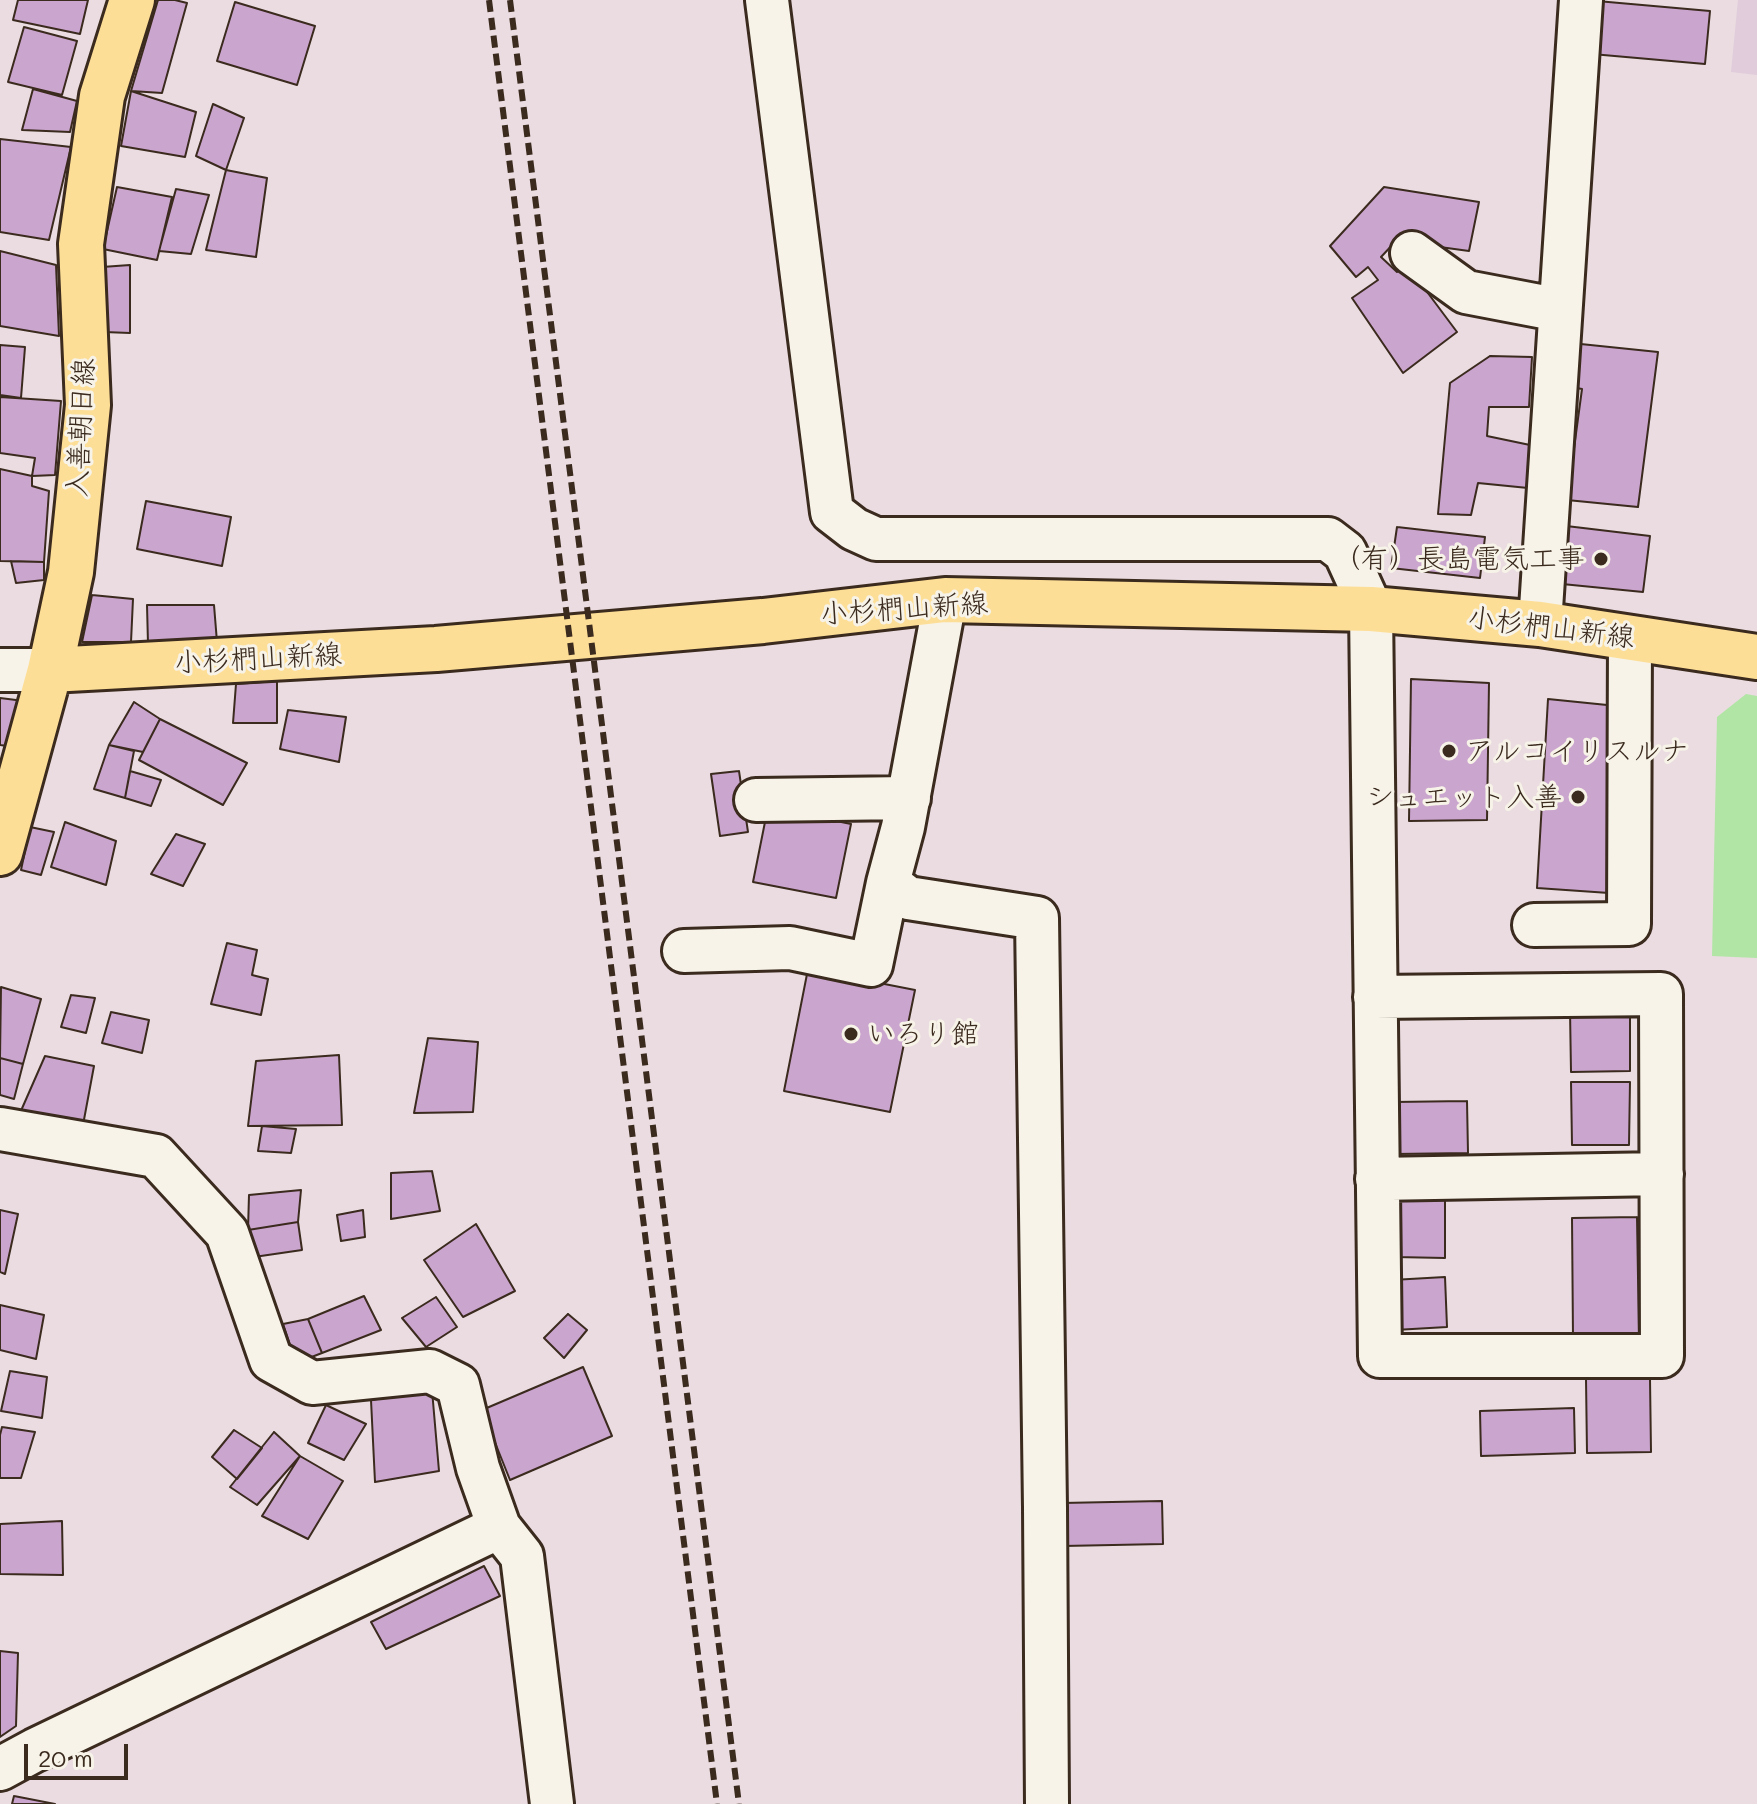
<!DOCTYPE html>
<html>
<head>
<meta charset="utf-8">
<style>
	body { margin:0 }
	#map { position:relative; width:1757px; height:1804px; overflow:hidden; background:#eadce0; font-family:Mali,sans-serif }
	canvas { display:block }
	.scale { position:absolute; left:24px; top:1744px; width:104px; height:36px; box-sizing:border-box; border:4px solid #3b2a1e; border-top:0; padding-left:10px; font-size:24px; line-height:28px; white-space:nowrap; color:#3b2a1e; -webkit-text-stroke:6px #f7f3e8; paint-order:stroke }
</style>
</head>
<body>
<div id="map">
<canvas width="1757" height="1804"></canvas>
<div class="scale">20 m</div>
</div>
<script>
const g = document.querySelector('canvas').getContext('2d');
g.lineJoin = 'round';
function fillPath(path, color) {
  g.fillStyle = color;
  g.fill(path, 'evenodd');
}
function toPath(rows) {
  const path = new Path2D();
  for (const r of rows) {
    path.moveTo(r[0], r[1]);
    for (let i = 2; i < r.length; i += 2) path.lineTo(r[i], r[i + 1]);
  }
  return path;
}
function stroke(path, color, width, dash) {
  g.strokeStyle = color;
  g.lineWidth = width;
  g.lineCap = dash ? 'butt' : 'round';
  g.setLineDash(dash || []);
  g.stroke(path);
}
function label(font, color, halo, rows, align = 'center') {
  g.font = font + ' Mali,"Klee One",sans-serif';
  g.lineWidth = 6;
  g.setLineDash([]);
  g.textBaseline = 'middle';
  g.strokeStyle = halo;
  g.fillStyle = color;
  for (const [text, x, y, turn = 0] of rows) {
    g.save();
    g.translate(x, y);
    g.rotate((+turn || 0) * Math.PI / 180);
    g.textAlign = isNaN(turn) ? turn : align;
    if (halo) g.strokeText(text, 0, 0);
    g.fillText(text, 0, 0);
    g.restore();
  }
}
const built = toPath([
	[1738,0,1757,0,1757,75,1731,72]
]);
const green = toPath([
	[1746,694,1757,696,1757,958,1712,956,1717,717]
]);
const building = toPath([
	[18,0,88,0,80,34,13,20,18,0],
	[158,0,175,0,187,3,162,93,131,91,158,0],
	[1597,1,1710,11,1705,64,1592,54,1597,1],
	[235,2,315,26,297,85,217,61,235,2],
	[24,27,77,41,62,95,8,82,24,27],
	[33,89,77,101,70,132,22,130,33,89],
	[131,91,196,112,185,157,121,146,131,91],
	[213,104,244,118,226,170,196,156,213,104],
	[0,139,71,147,49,240,0,232,0,139],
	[226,170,267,178,256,257,206,250,226,170],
	[117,187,172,197,157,260,103,249,117,187],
	[1384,187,1479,202,1469,251,1396,241,1381,257,1397,272,1407,265,1457,332,1403,373,1352,298,1378,280,1368,267,1356,277,1330,246,1384,187],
	[176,189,209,195,191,254,159,251,176,189],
	[0,251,56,265,59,336,0,326,0,251],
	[130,265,130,333,104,332,102,267,130,265],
	[1571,343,1658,352,1638,507,1567,500,1582,389,1566,386,1571,343],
	[0,345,25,347,21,398,0,395,0,345],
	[1490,356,1532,357,1529,407,1489,407,1487,436,1530,445,1528,488,1478,483,1471,515,1438,514,1450,383,1490,356],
	[0,397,61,401,55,475,32,476,35,458,0,453,0,397],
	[0,469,32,476,32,486,49,491,44,562,0,561,0,469],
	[146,501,231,517,222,566,137,549,146,501],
	[1558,525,1650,536,1643,592,1552,583,1558,525],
	[1397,527,1485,537,1480,578,1391,568,1397,527],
	[11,561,44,562,44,580,16,583,11,561],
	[92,595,133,599,131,642,82,642,92,595],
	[147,605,214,605,217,642,148,644,147,605],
	[1411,679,1489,683,1487,820,1409,821,1411,679],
	[277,681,277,723,233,723,236,684,277,681],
	[0,698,24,701,14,747,0,745,0,698],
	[1548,699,1617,706,1609,893,1537,888,1548,699],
	[134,702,160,719,143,752,109,745,134,702],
	[288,710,346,717,339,762,280,749,288,710],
	[160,719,247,763,223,805,139,760,160,719],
	[109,745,134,751,125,798,94,789,109,745],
	[130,771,161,780,151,806,125,798,130,771],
	[739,771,748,832,720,836,711,774,739,771],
	[768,807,851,824,836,898,753,882,768,807],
	[65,822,116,841,106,885,51,867,65,822],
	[30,827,54,832,41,875,21,870,30,827],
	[176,834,205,844,183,886,151,874,176,834],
	[227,943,257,950,252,975,268,979,261,1015,211,1004,227,943],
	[808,969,915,990,890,1112,784,1091,808,969],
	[1,987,41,999,23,1064,0,1058,1,987],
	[71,995,95,998,86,1033,61,1027,71,995],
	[1630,1009,1630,1071,1571,1072,1570,1010,1630,1009],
	[111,1012,149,1020,142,1053,102,1043,111,1012],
	[428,1038,478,1042,473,1112,414,1113,428,1038],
	[339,1055,342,1125,248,1126,256,1061,339,1055],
	[45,1056,94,1066,83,1125,20,1113,45,1056],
	[0,1058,23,1064,14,1099,0,1095,0,1058],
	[1571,1082,1630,1082,1629,1145,1572,1145,1571,1082],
	[1467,1101,1468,1153,1395,1154,1394,1102,1467,1101],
	[262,1126,296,1129,291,1153,258,1151,262,1126],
	[432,1171,440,1211,391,1219,391,1173,432,1171],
	[301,1190,298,1222,248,1230,249,1195,301,1190],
	[1396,1194,1445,1194,1445,1258,1395,1257,1396,1194],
	[0,1210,18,1214,5,1274,0,1272,0,1210],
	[363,1210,365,1237,341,1241,337,1215,363,1210],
	[1637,1217,1639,1337,1573,1338,1572,1218,1637,1217],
	[298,1222,302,1250,254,1257,248,1230,298,1222],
	[476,1224,515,1291,463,1317,424,1260,476,1224],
	[1445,1277,1447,1327,1395,1330,1392,1280,1445,1277],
	[364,1296,381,1330,322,1353,308,1319,364,1296],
	[436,1297,457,1327,426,1347,402,1318,436,1297],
	[0,1305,44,1315,36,1359,0,1350,0,1305],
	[568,1314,587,1330,564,1358,544,1338,568,1314],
	[308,1319,322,1353,296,1363,283,1324,308,1319],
	[583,1367,612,1436,510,1480,482,1410,583,1367],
	[10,1371,47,1377,42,1418,1,1411,10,1371],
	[1586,1379,1650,1379,1651,1452,1587,1453,1586,1379],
	[432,1390,439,1471,375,1482,371,1400,432,1390],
	[326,1405,366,1424,344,1460,308,1443,326,1405],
	[1574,1408,1575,1453,1481,1456,1480,1411,1574,1408],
	[2,1427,35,1432,21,1478,0,1478,0,1435,2,1427],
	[234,1430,262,1448,237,1479,212,1457,234,1430],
	[274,1432,300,1456,257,1505,230,1487,274,1432],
	[300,1456,343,1481,308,1539,262,1516,300,1456],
	[1162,1501,1163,1544,1063,1546,1062,1503,1162,1501],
	[62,1521,63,1575,0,1574,0,1524,62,1521],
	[484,1566,500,1596,386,1649,371,1622,484,1566],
	[0,1651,18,1653,16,1726,0,1737,0,1651],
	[14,1796,55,1804,12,1804,14,1796]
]);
const minor = toPath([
	[767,0,832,512,854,529,876,539,1328,539,1345,552,1371,609,1380,1356,1662,1356,1661,994,1375,997],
	[1412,253,1466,292,1560,310],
	[945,600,903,827,888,883,908,898,1037,918,1045,1508,1047,1804],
	[1540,624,1581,0],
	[0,670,50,670],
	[756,800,909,798],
	[1534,925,1629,924,1630,638],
	[684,951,790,948,871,965,888,883],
	[0,1129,156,1156,227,1233,271,1360,312,1383,430,1371,458,1385,478,1468,499,1527,522,1556,552,1804],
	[1377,1179,1662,1174],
	[0,1769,35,1750,499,1527]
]);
const major = toPath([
	[50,670,436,649,763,621,945,600,1371,609,1540,624,1757,657],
	[0,853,50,670,71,572,88,405,81,244,102,96,132,0]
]);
const rail = toPath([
	[489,0,717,1804],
	[510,0,739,1804]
]);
const markers = [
	[1601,559,8,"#3b2a1e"],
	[1449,751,8,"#3b2a1e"],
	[1578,797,8,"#3b2a1e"],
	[851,1034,8,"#3b2a1e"]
];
const streetNames = [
	["入善朝日線",81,428,-87],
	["小杉椚山新線",904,609,-4],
	["小杉椚山新線",1551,628,7],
	["小杉椚山新線",258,659,-3]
];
const poiNames = [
	["（有）長島電気工事",1585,559],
	["アルコイリスルナ",1465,751,"left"],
	["シュエット入善",1562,797],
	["いろり館",867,1034,"left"]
];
fillPath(built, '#e0ccdb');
fillPath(green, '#b1e5a6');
fillPath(building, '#caa5ce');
stroke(building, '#3b2a1e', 2);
stroke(minor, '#3b2a1e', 48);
stroke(major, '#3b2a1e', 50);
stroke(minor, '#f7f3e8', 42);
stroke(major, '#fdde96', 44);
stroke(rail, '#3b2a1e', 6, [12, 6]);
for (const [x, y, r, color] of markers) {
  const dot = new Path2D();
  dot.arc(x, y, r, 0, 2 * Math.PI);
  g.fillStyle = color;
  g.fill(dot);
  stroke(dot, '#f7f3e8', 3);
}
label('28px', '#3b2a1e', '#f7f3e8', streetNames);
label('28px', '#3b2a1e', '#f7f3e8', poiNames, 'right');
</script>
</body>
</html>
